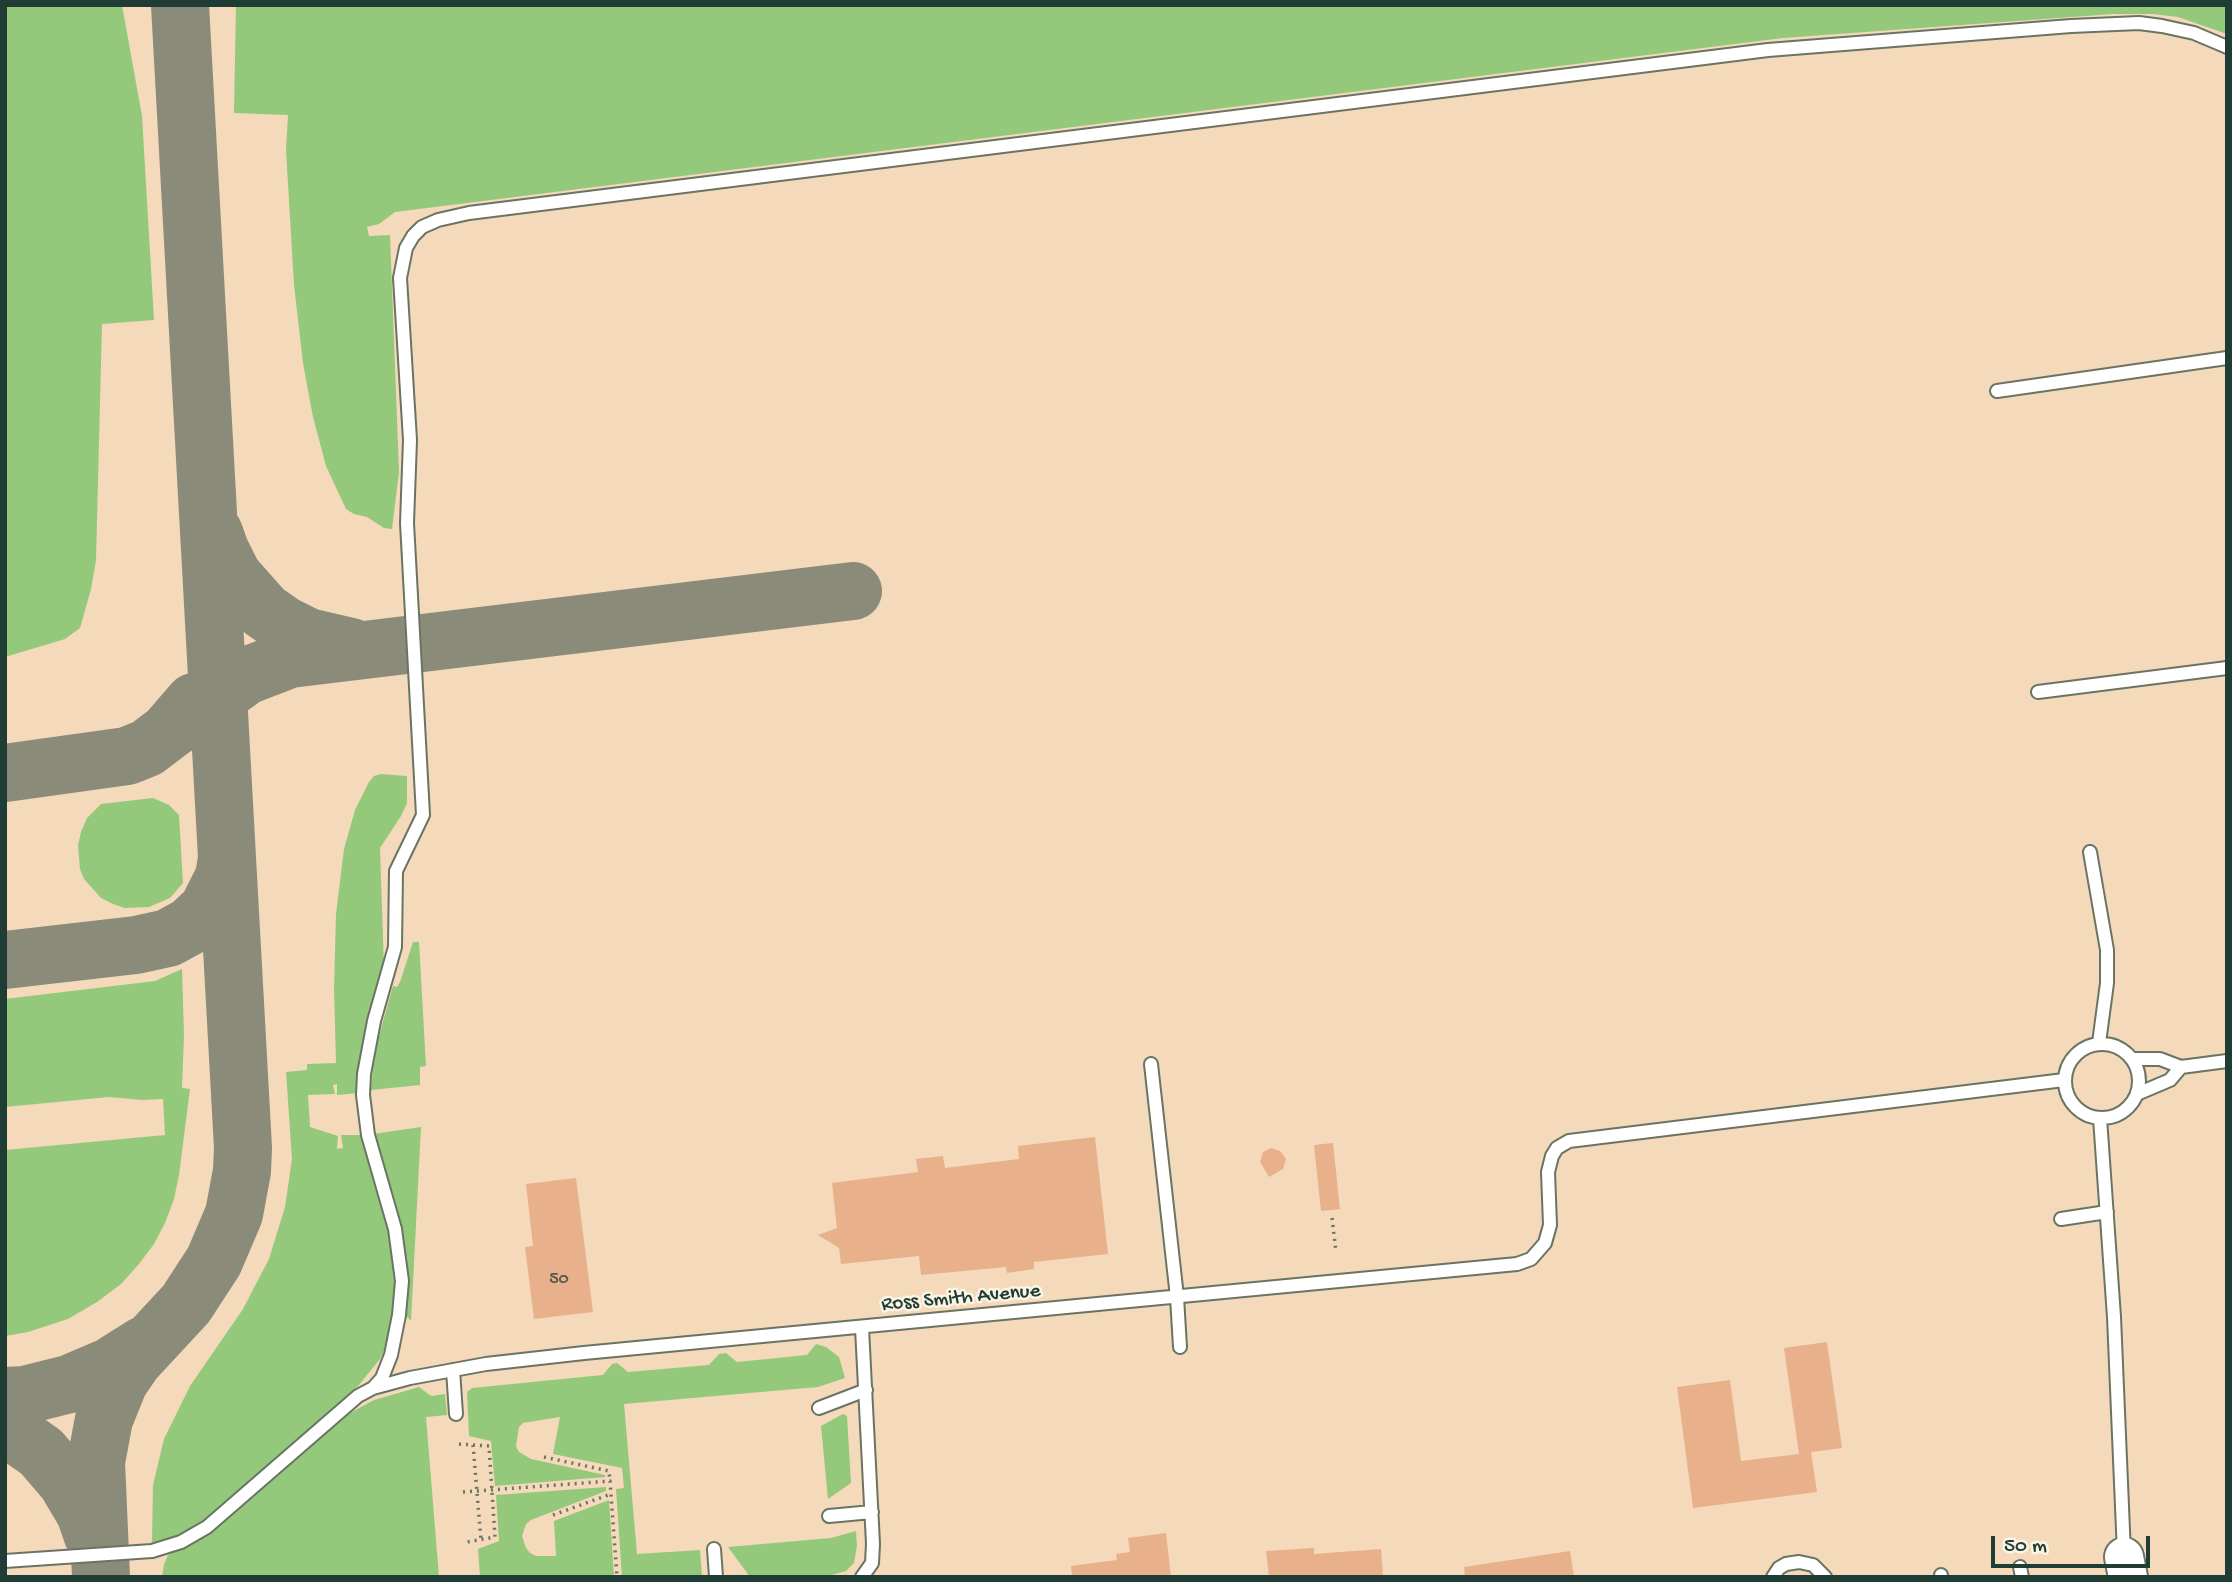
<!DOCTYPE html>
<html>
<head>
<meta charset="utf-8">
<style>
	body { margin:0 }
	#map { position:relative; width:2232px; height:1582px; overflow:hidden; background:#f4d9bb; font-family:"Gochi Hand",sans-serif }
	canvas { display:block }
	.frame { position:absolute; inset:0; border:7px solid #1f3d34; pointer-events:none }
	.scale { position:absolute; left:1991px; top:1536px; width:159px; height:32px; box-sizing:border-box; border:4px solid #1f3d34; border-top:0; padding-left:9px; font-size:21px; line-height:24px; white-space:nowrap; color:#1f3d34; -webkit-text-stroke:5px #fcf5e5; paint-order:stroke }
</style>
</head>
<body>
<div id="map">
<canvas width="2232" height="1582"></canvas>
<div class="frame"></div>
<div class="scale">50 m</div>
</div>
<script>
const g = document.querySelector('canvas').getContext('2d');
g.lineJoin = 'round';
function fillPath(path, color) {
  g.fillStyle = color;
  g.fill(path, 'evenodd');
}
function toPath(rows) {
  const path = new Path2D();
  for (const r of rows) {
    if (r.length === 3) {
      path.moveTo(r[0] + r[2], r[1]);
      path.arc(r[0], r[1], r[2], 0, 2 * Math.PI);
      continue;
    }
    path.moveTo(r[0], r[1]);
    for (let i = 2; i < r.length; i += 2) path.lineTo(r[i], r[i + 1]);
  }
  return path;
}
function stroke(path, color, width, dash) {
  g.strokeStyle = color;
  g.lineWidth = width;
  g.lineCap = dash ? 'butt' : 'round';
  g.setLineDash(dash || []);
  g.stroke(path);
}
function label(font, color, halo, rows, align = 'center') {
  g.font = font + ' "Gochi Hand",sans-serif';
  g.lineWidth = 5;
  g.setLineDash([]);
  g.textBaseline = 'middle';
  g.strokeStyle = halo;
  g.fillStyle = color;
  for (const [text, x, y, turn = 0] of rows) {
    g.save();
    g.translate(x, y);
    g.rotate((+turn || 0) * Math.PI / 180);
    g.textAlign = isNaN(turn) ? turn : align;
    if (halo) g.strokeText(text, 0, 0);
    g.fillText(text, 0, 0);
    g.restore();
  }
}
const green = toPath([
	[5,5,122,5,142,116,154,320,102,324,96,560,91,589,80,628,65,639,5,657],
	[236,5,2227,5,2227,34,2178,17,2153,14,2113,14,1783,38,395,212,379,224,367,227,369,236,390,235,399,472,392,529,384,528,367,517,354,514,346,509,326,466,313,417,303,363,294,285,286,150,288,115,234,113],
	[381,774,407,776,407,803,401,816,380,848,384,968,359,1093,337,1095,337,1084,333,1085,335,1094,308,1095,310,1127,338,1136,337,1149,343,1148,341,1135,363,1135,395,1246,397,1305,388,1342,380,1359,358,1386,213,1514,180,1535,152,1544,153,1485,164,1439,190,1386,243,1309,257,1282,269,1259,285,1207,292,1159,286,1072,307,1070,307,1064,336,1063,334,989,336,914,344,849,355,810,369,782,374,776],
	[153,798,169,805,179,815,183,883,170,898,149,907,125,908,113,904,101,898,84,879,80,869,78,845,81,832,87,818,101,804],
	[413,942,419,942,426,1066,420,1067,420,1085,371,1090,374,1054,384,1018,393,986,397,987,400,982],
	[182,969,184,1035,182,1088,190,1089,179,1175,174,1199,165,1223,154,1244,139,1264,121,1284,97,1302,68,1319,28,1332,5,1336,5,1150,165,1135,163,1099,142,1100,109,1097,5,1107,5,999,155,981],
	[421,1127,411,1321,404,1313,373,1134],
	[816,1344,826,1347,839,1357,845,1378,818,1387,624,1404,637,1554,700,1550,702,1577,622,1577,616,1489,624,1488,622,1468,553,1454,560,1417,523,1423,519,1427,516,1446,519,1452,531,1459,605,1475,605,1477,495,1486,491,1441,469,1436,467,1392,472,1388,603,1375,612,1364,617,1363,628,1372,709,1365,719,1354,726,1353,737,1362,807,1355],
	[419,1387,431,1396,445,1394,447,1415,426,1417,439,1577,162,1577,164,1564,168,1555,199,1539,348,1414,374,1400],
	[843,1414,847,1416,851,1483,828,1499,821,1426],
	[606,1487,606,1491,531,1520,526,1524,522,1536,526,1548,530,1553,536,1556,556,1556,554,1521,609,1500,614,1577,480,1577,478,1549,499,1541,496,1495],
	[856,1531,857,1546,854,1563,846,1571,828,1576,750,1577,728,1547,831,1538]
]);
const taxiway = toPath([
	[214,533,220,550,233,576,264,611,284,625,308,637,351,647],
	[168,732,246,676,290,659,853,591],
	[5,773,127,756,147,748,168,732,194,702],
	[5,960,136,945,168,938,190,926,208,909,224,877,227,858],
	[5,1396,25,1395,69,1384,109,1367,144,1345],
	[5,1427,41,1452,66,1481,85,1513,93,1536],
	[101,1577,96,1462,104,1419,119,1382,134,1360,186,1304,214,1261,234,1214,242,1171,243,1148,180,5]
]);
const building = toPath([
	[1095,1137,1108,1254,1034,1262,1034,1269,1007,1273,1006,1267,921,1275,919,1256,841,1264,839,1248,818,1235,837,1228,832,1183,918,1172,916,1159,943,1156,945,1168,1019,1159,1018,1146],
	[1333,1143,1340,1209,1321,1211,1314,1145],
	[1271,1148,1280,1151,1286,1159,1283,1169,1269,1177,1260,1162,1263,1152],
	[576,1178,593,1312,534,1319,525,1247,533,1246,526,1184],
	[1827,1342,1842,1448,1811,1452,1817,1492,1693,1508,1677,1387,1730,1380,1741,1461,1799,1454,1784,1348],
	[1166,1533,1171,1577,1072,1577,1071,1566,1117,1560,1116,1554,1130,1552,1128,1538],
	[1314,1548,1314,1554,1381,1549,1383,1577,1269,1577,1266,1551],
	[1570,1551,1574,1577,1465,1577,1464,1567]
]);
const path = toPath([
	[1332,1218,1336,1252],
	[459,1444,489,1446,495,1537,467,1542],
	[473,1445,481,1540],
	[544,1457,609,1471,610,1481],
	[463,1492,610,1481,617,1577],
	[553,1515,611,1494]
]);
const lane = toPath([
	[1997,391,2227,358],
	[2038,692,2227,668],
	[2090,852,2107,950,2107,983,2099,1043],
	[2102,1081,37],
	[2133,1059,2160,1059,2181,1067,2227,1061],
	[1151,1064,1177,1297,1180,1347],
	[2137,1094,2170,1080,2181,1067],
	[2100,1118,2114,1317,2124,1554],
	[2061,1219,2107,1212],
	[453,1370,456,1414],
	[373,1388,382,1378,391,1355,399,1315,402,1281,395,1229,368,1135,363,1095,364,1074,374,1021,395,947,396,871,423,815,407,523,410,440,400,278,406,248,413,236,422,227,438,220,469,213,1768,50,2071,26,2139,23,2162,26,2194,33,2227,47],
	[819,1408,866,1390],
	[829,1516,872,1512],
	[714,1549,716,1577],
	[5,1561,152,1551,181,1542,207,1527,358,1396,373,1388,410,1378,486,1364,584,1353,1517,1264,1531,1259,1545,1243,1550,1225,1548,1172,1552,1156,1557,1148,1569,1141,2064,1080],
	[2020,1567,2022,1577],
	[1941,1575,1941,1577],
	[862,1577,872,1563,873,1544,862,1328],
	[1773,1577,1779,1568,1786,1564,1799,1562,1813,1565,1825,1577]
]);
const highway = toPath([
	[2124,1557,2128,1577]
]);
const numberNames = [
	["50",559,1280]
];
const streetNames = [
	["Ross Smith Avenue",961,1299,-5]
];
fillPath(green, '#94c97b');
stroke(taxiway, '#8a8b78', 58);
fillPath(building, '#e9b08c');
stroke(lane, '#6a7463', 16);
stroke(highway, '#6a7463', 42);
stroke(path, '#6a7463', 3.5, [2, 5]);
stroke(lane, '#fff', 12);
stroke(highway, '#fff', 38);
label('18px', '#525a4a', null, numberNames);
label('21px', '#1f3d34', '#fcf5e5', streetNames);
</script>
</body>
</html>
